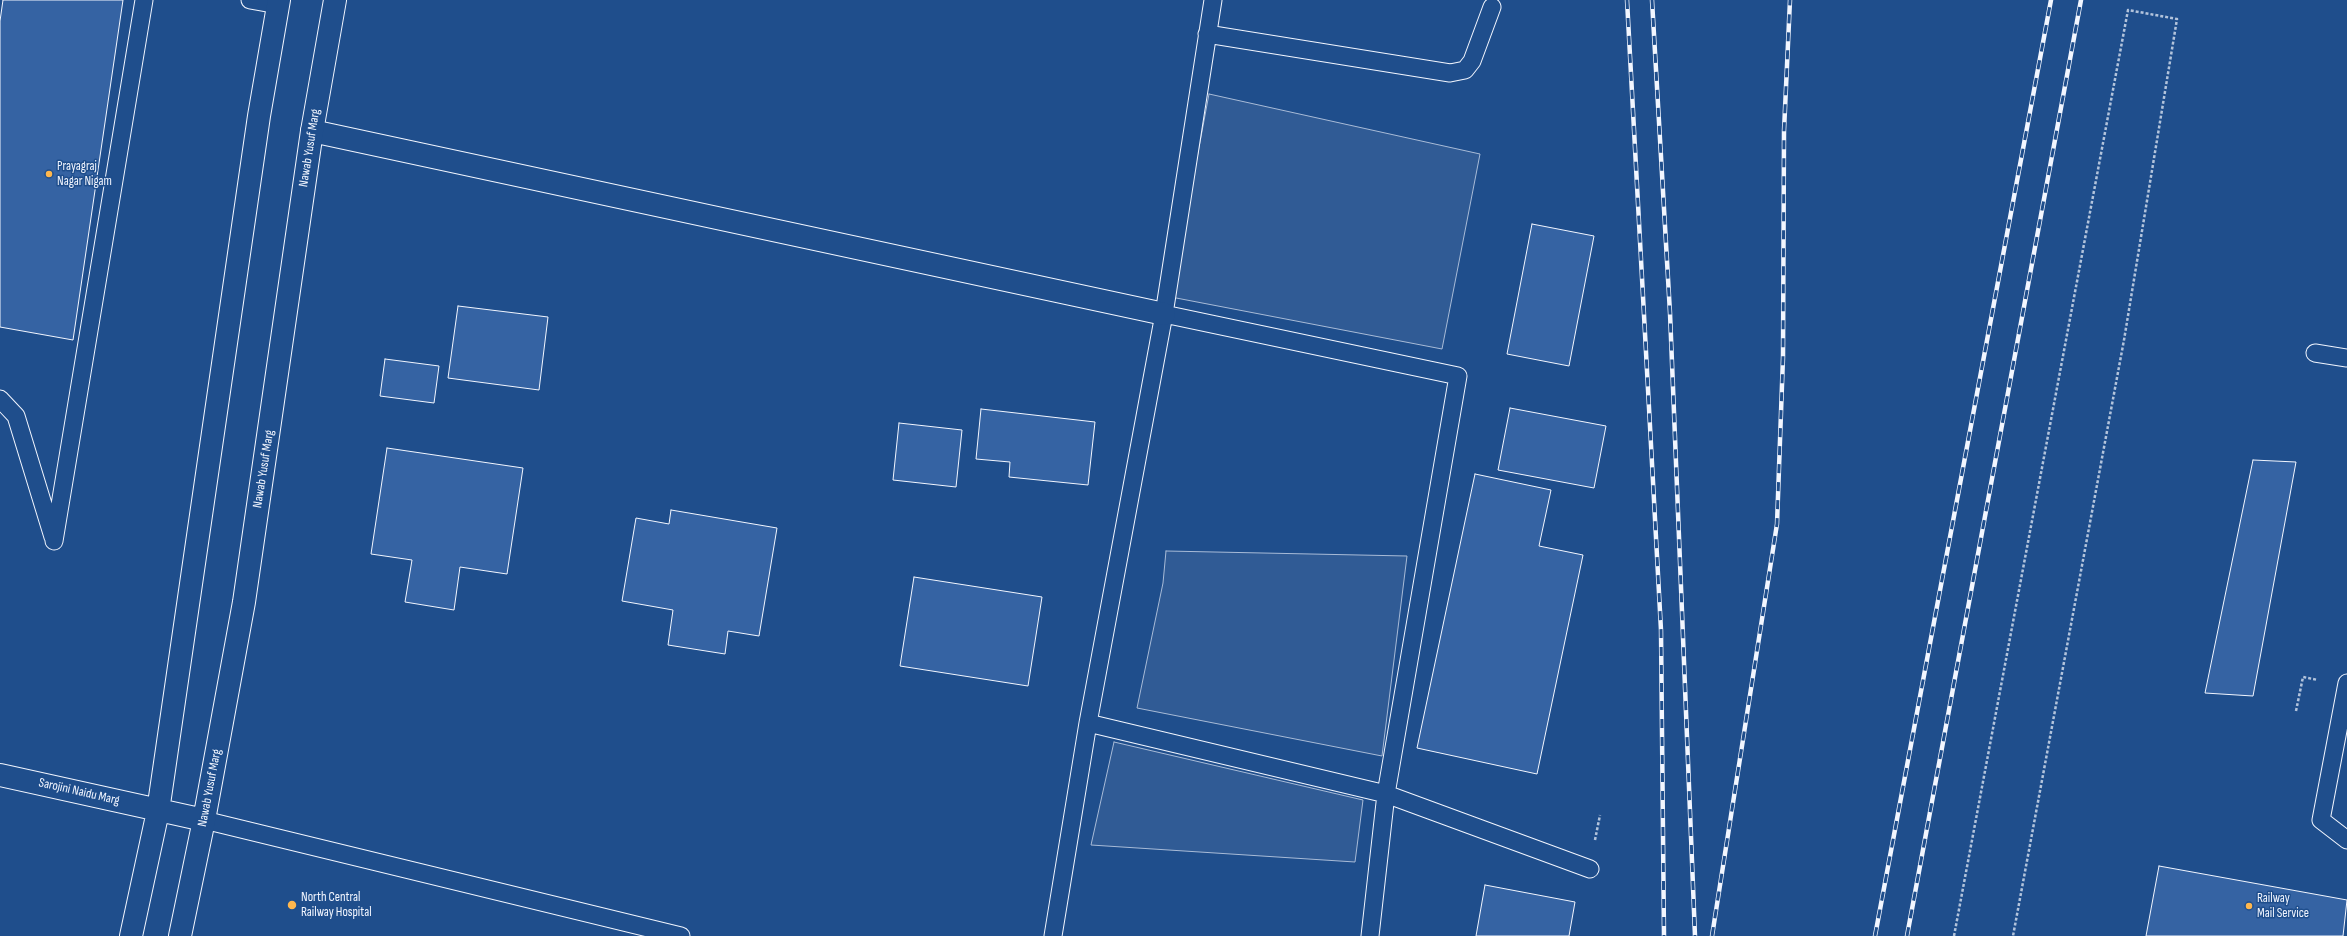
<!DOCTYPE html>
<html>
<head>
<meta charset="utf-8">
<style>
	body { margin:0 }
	canvas { display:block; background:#1f4e8c }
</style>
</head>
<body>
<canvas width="2347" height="936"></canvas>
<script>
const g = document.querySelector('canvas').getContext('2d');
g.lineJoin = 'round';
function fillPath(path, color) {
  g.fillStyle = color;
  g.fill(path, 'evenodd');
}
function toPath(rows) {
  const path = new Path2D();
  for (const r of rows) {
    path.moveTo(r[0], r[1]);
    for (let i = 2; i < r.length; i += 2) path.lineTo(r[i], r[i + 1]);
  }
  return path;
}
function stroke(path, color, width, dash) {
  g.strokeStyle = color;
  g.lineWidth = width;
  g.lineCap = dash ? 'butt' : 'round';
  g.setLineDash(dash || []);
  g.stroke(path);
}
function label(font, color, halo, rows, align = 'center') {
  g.font = font + ' "Sofia Sans Condensed",sans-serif';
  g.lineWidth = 3;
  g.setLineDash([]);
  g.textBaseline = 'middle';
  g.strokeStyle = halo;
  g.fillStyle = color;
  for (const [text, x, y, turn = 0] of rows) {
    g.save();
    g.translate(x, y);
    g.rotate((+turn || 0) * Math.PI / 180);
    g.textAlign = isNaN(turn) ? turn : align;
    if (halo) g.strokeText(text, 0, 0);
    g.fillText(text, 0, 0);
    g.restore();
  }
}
const parking = toPath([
	[1209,94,1480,154,1442,349,1171,297,1209,94],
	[1166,551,1407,556,1382,756,1137,708,1163,583,1166,551],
	[1114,742,1363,800,1355,862,1091,845,1114,742]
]);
const building = toPath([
	[3,0,123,0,73,340,0,327,0,21,3,0],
	[1532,224,1594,236,1569,366,1507,354,1532,224],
	[458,306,548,317,539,390,448,378,458,306],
	[385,359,439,366,434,403,380,396,385,359],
	[1510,408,1606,426,1594,488,1498,470,1510,408],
	[981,409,1095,422,1088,485,1009,477,1010,462,976,459,981,409],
	[899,423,962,430,956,487,893,480,899,423],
	[387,448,523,468,507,574,460,567,454,610,405,602,412,560,371,554,387,448],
	[2253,460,2296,462,2253,696,2205,693,2253,460],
	[1475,474,1551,490,1539,546,1583,555,1537,774,1417,748,1475,474],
	[671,510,777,528,759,636,728,631,725,654,668,645,673,610,622,601,636,518,669,524,671,510],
	[914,577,1042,597,1028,686,900,666,914,577],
	[2159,866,2347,900,2343,936,2146,936,2159,866],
	[1485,885,1575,902,1569,936,1476,936,1485,885]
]);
const path = toPath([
	[2296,711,2303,677,2318,680],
	[1595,840,1600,815],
	[1954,936,2128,10,2177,19,2124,340,2013,936]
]);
const service = toPath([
	[250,0,278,5],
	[1207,34,1450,73,1465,70,1472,61,1492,7],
	[1164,314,1458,376,1386,794,1370,936],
	[2315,353,2347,358],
	[0,399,16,416,53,537],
	[54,541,144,0],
	[2347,683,2321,820,2347,840],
	[1088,723,1386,794,1590,869],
	[204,820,681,936],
	[1053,936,1088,723,1164,314,1213,0]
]);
const minor = toPath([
	[312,131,1164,314]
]);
const secondary = toPath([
	[0,775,204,820],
	[131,936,158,811,259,116,279,0],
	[180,936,204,820,244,602,312,131,335,0]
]);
const rail = toPath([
	[1627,0,1661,630,1664,936],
	[1652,0,1670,313,1695,936],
	[1712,936,1777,524,1783,357,1784,131,1790,0],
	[1875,936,2051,0],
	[1907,936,2081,0]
]);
const markers = [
	[49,174,4,"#ffb74d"],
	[292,905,5,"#ffb74d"],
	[2249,906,4,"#ffb74d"]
];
const streetNames = [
	["Nawab Yusuf Marg",310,148,-81],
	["Nawab Yusuf Marg",264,469,-81],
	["Nawab Yusuf Marg",210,788,-79],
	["Sarojini Naidu Marg",79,792,13]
];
const poiNames = [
	["Prayagraj",57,167],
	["Nagar Nigam",57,182],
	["North Central",301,898],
	["Railway Hospital",301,913],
	["Railway",2257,899],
	["Mail Service",2257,914]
];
fillPath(parking, '#305b95');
stroke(parking, '#a8bbd7', 1);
fillPath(building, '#3563a3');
stroke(building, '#f2f6ff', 1);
stroke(service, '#f2f6ff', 19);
stroke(minor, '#f2f6ff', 24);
stroke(secondary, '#f2f6ff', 24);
stroke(path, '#b3c4dc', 2.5, [3, 2]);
stroke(service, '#1f4e8c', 17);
stroke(minor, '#1f4e8c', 22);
stroke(secondary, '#1f4e8c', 22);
stroke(rail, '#f2f6ff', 4.5);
stroke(rail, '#1f4e8c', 3, [9]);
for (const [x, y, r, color] of markers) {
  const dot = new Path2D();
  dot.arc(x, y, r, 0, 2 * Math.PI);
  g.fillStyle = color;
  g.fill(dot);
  stroke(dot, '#1f4e8c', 1.5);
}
label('13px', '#f2f6ff', '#1f4e8c', streetNames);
label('13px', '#f2f6ff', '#1f4e8c', poiNames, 'left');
</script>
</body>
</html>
